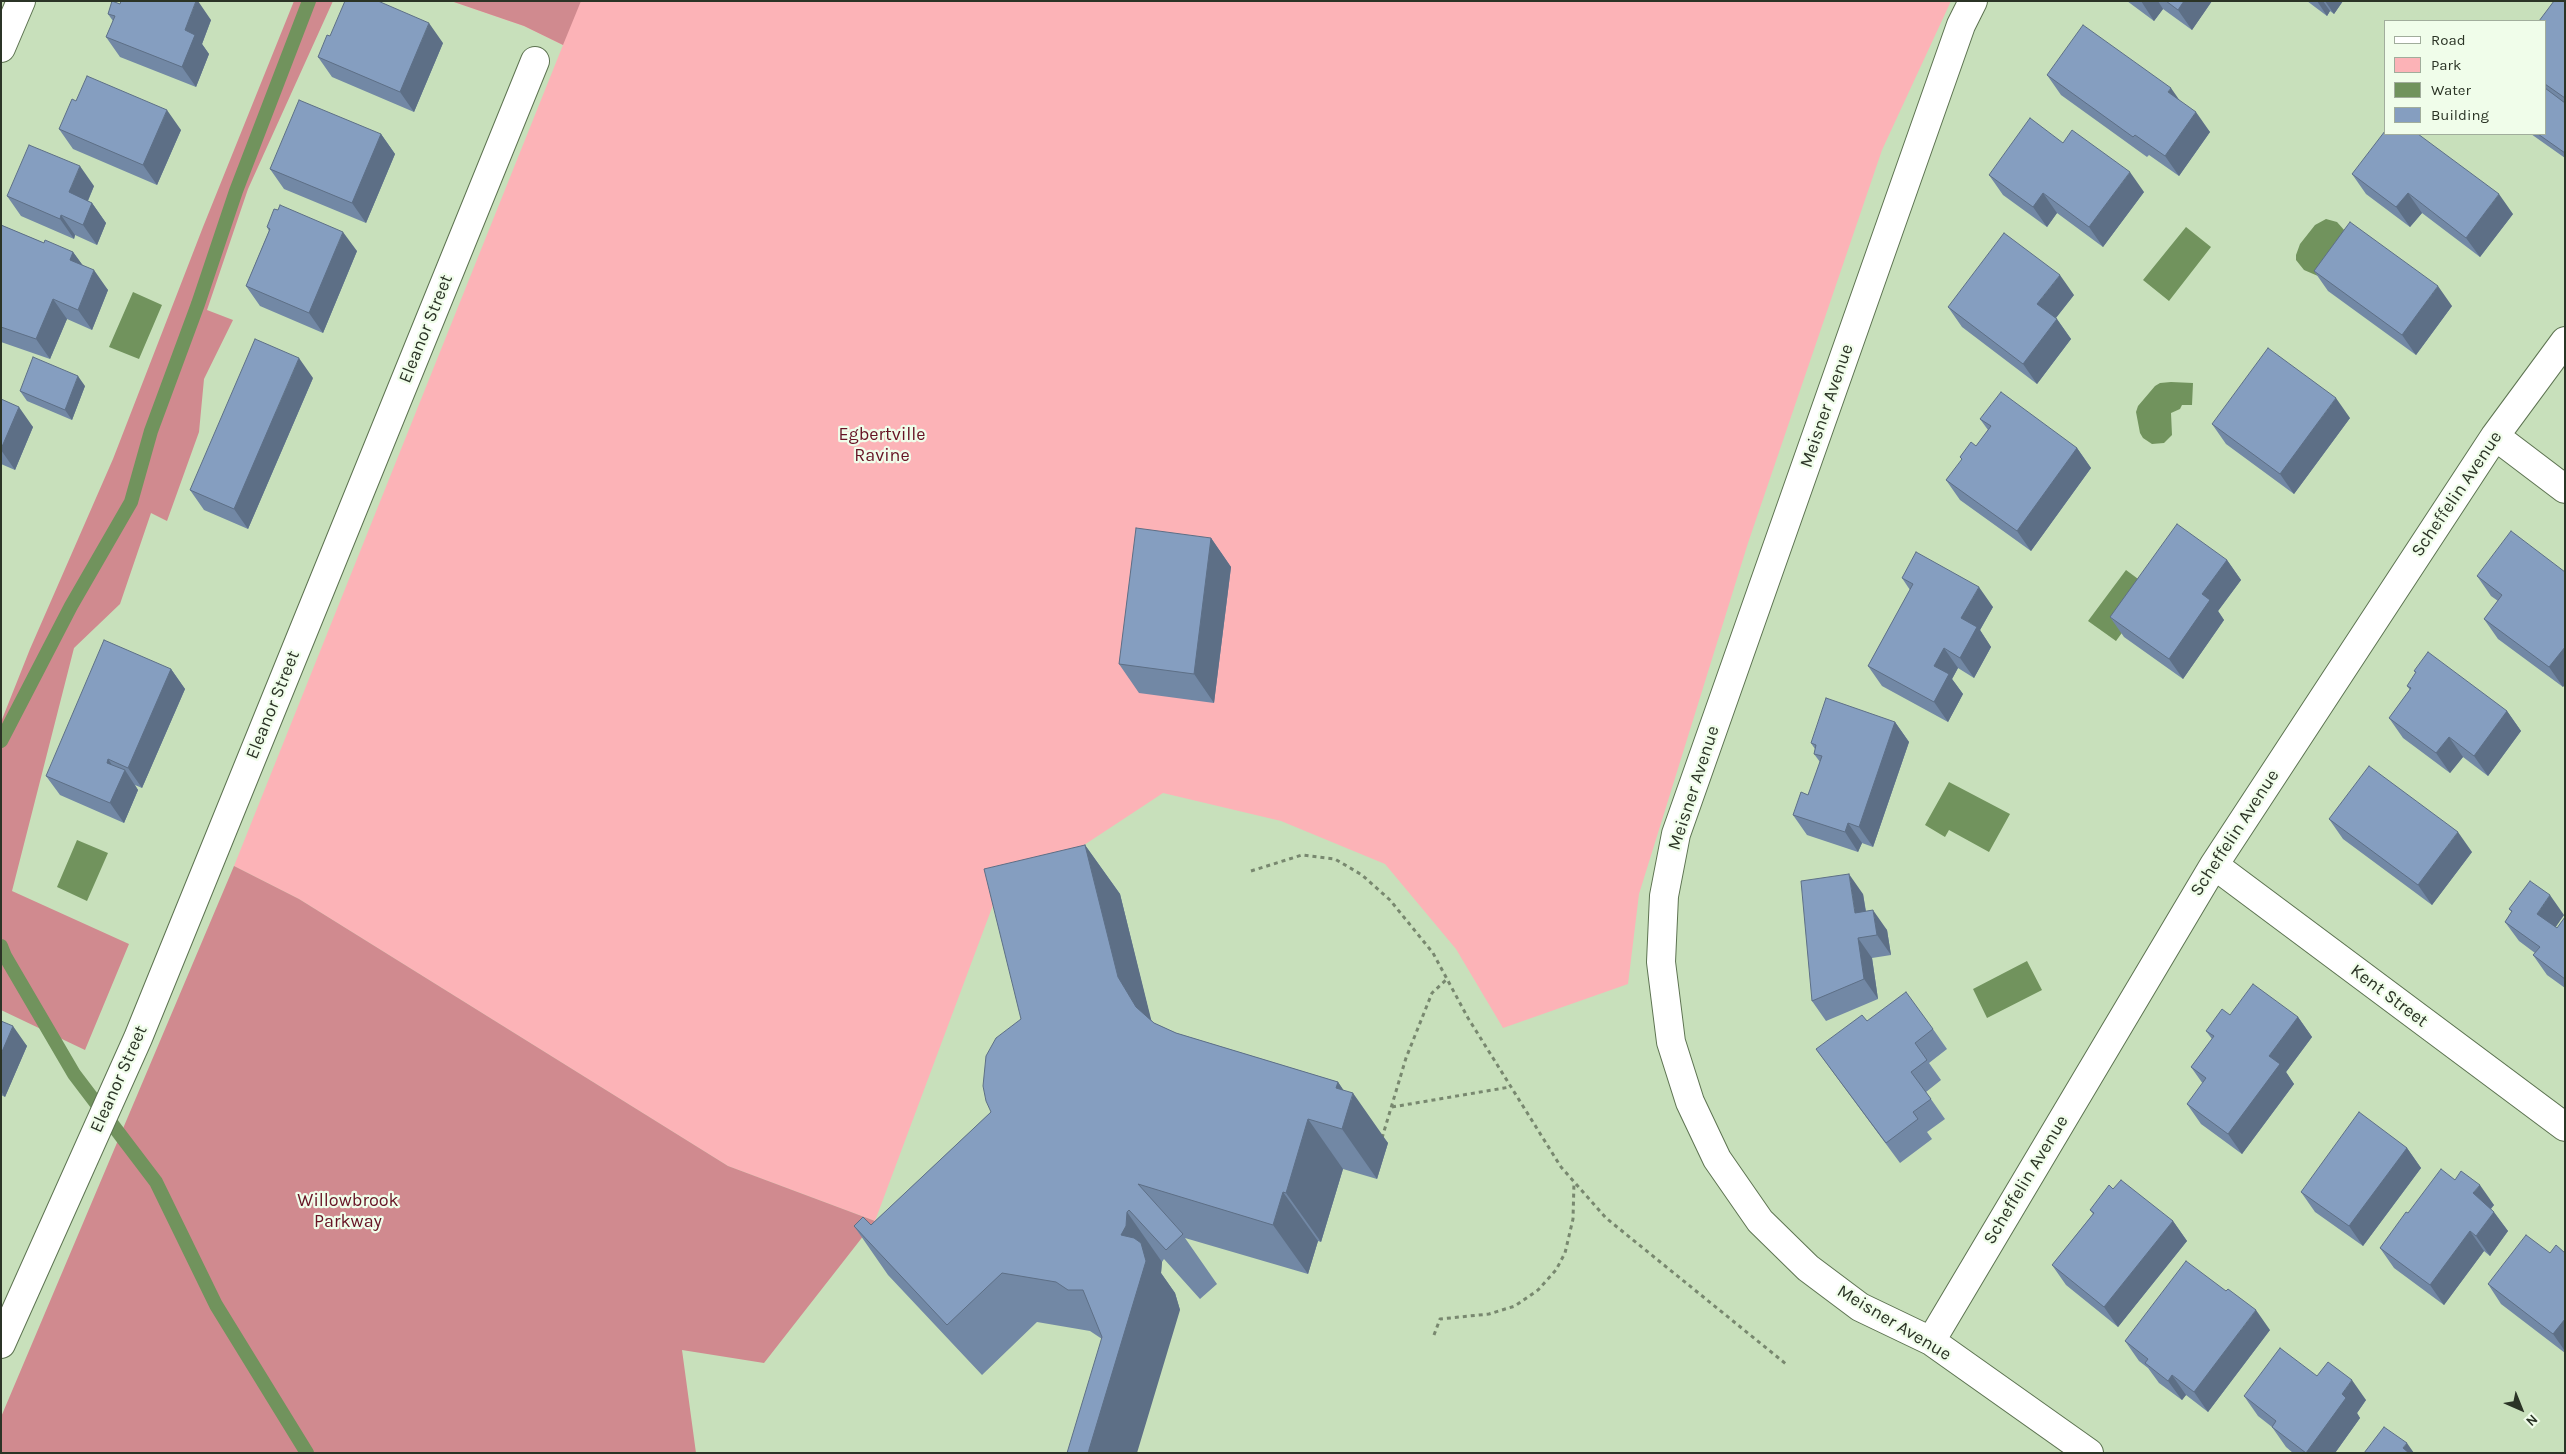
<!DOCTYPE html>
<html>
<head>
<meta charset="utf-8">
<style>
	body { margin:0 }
	#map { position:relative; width:2566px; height:1454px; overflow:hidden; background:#c8e0bb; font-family:Karla,sans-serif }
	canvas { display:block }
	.frame { position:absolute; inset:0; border:2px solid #2b3426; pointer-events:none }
	.legend { position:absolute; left:2384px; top:20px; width:162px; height:115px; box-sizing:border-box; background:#f0fdea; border:1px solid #a1ad9c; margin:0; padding:6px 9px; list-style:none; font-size:15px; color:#2b3426 }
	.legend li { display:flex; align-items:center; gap:10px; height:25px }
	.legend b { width:25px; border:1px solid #a1ad9c }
	.north { position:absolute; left:2496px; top:1384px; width:50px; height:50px; -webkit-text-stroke:4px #f0fdea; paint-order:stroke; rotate:136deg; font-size:14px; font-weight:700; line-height:20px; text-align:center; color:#2b3426 }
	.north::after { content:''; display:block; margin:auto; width:18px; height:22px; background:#2b3426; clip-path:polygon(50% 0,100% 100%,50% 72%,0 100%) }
</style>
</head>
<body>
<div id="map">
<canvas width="2566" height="1454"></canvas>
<div class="frame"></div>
<ul class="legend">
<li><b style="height:6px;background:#fff"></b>Road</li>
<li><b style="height:14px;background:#fcb3b7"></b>Park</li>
<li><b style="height:14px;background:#71935d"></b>Water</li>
<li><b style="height:14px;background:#859ec0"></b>Building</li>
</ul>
<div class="north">N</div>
</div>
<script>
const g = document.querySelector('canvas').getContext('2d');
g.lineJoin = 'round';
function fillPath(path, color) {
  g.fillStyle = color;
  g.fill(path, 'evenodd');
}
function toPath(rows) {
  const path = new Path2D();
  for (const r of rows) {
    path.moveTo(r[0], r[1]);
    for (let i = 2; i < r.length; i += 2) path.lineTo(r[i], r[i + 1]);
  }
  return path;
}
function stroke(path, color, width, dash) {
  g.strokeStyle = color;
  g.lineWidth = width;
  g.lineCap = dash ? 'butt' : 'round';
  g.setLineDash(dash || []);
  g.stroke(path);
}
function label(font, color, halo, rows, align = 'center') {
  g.font = font + ' Karla,sans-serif';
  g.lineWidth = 4.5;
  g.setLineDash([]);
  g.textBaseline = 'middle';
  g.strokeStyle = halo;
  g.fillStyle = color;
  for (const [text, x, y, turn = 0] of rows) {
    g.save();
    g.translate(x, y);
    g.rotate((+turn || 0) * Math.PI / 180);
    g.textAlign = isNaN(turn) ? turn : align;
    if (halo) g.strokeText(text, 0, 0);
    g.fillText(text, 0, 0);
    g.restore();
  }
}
const green = toPath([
	[451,1,1951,1,1882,150,1748,543,1639,894,1628,984,1503,1028,1456,949,1385,864,1281,821,1163,793,993,905,875,1221,728,1166,299,899,234,866,563,45,524,26]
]);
const forest = toPath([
	[294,1,333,1,248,189,207,310,233,320,204,379,199,432,167,521,151,513,120,604,74,648,12,891,129,944,85,1050,1,1010,1,722,30,649,113,459,203,227],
	[451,1,581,1,563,45,524,26],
	[234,866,299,899,728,1166,875,1221,764,1363,682,1350,696,1453,1,1453,1,1417]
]);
const water = toPath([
	[2326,219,2337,222,2345,231,2318,276,2304,270,2296,260,2296,255,2300,244,2315,225],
	[2186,227,2211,247,2169,301,2143,280],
	[133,292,162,305,139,359,109,347],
	[2171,382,2193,383,2192,405,2182,405,2180,409,2171,413,2172,435,2164,443,2152,444,2143,438,2140,433,2136,412,2138,406,2155,386,2160,383],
	[2126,570,2153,590,2116,641,2088,621],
	[1949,782,2010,814,1989,852,1949,830,1945,837,1925,825],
	[77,840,108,853,87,901,57,887],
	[2027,961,2042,990,1987,1018,1973,989]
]);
const stream = toPath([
	[1,741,71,606,131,502,151,431,198,304,236,191,309,1],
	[1,946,5,956,74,1074,156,1182,216,1305,307,1453]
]);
const path = toPath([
	[1251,871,1302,855,1335,859,1362,875,1390,900,1433,953,1468,1018,1561,1167,1606,1218,1786,1364],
	[1392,1107,1510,1087],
	[1382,1138,1406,1058,1432,993,1447,979],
	[1434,1335,1440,1319,1489,1314,1515,1306,1538,1290,1556,1270,1565,1253,1573,1219,1574,1182]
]);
const minor = toPath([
	[1973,1,1961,25,1676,834,1664,896,1661,962,1671,1042,1690,1102,1717,1159,1760,1221,1808,1268,1860,1307,1931,1341,2089,1453],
	[1,48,21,1],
	[2495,436,2565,489],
	[2214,865,2565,1127],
	[1931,1341,2214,865,2495,436,2565,341],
	[1,1344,138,1038,535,61]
]);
const wall = toPath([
	[2127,1,2212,1,2192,30,2163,9,2154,21],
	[2307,1,2343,1,2334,14,2330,11,2327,16],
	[2565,1,2565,158,2531,134,2545,134,2545,21],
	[120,4,211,20,202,44,209,54,196,87,120,57,106,37,113,21,108,14],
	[330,36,443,43,414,112,332,77,318,57],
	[2047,75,2179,100,2210,132,2179,176,2149,155,2147,157,2061,95],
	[76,101,181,130,157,185,73,149,59,129],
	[381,134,395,154,366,223,284,189,270,169],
	[2352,174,2513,214,2480,257,2422,213,2410,227,2366,194],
	[1989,175,2144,192,2103,247,2057,213,2047,227,2003,195],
	[94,186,88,201,92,203,106,223,97,245,75,235,74,239,21,216,7,196],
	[1,225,44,243,73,252,83,266,108,290,92,330,67,319,50,359,1,342],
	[267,227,357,251,323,333,260,306,246,286,269,231],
	[2314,271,2452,306,2416,355,2328,291],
	[2074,295,2056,318,2071,339,2037,384,1962,327,1948,307],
	[313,378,248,529,204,510,190,490],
	[85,386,72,420,27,401,20,391],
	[1,399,33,427,15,470,1,464],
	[2350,418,2294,494,2226,444,2212,424],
	[1980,419,2077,448,2091,468,2031,551,1960,500,1946,480,1976,446,1988,430],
	[1211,538,1231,567,1214,703,1139,693,1119,664],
	[2227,560,2241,580,2218,611,2224,620,2183,679,2124,637,2110,617],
	[2565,572,2563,687,2498,639,2484,619,2498,601,2491,596,2477,576],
	[1902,578,1993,607,1980,630,1991,647,1974,678,1958,668,1952,679,1963,694,1948,722,1882,686,1868,666,1910,590],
	[171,669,185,689,142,788,135,785,138,790,124,823,60,795,46,776],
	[2414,671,2507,711,2521,731,2488,776,2463,757,2450,773,2403,738,2389,718,2410,690,2407,686,2416,673],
	[1895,722,1909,742,1873,847,1862,843,1858,852,1807,835,1793,815,1808,795,1820,762,1814,754,1815,749,1811,743],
	[2329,819,2472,852,2432,905,2343,839],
	[1085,845,1120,894,1151,1021,1154,1023,1176,1033,1338,1082,1343,1090,1388,1143,1377,1179,1343,1169,1321,1242,1318,1241,1308,1274,1185,1238,1217,1284,1200,1299,1164,1259,1162,1262,1161,1273,1175,1293,1180,1310,1102,1339,1090,1331,1037,1322,982,1375,888,1275,854,1226,871,1225,991,1112,1021,1019],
	[1863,894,1866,911,1887,930,1891,955,1872,958,1878,999,1826,1021,1812,1001],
	[2509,909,2564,915,2555,927,2557,928,2565,917,2565,988,2547,975,2533,955,2535,953,2519,941,2505,922,2512,912],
	[2230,1015,2298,1017,2312,1037,2286,1072,2294,1084,2242,1154,2201,1124,2187,1104,2203,1084,2191,1067,2212,1039,2206,1031],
	[1,1021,27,1046,5,1097,1,1095],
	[1867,1021,1933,1029,1947,1049,1929,1063,1941,1080,1926,1092,1945,1119,1927,1132,1932,1139,1900,1163,1816,1049],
	[2407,1148,2421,1168,2363,1246,2315,1212,2301,1192],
	[2455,1180,2494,1205,2491,1209,2508,1231,2490,1256,2484,1251,2444,1305,2394,1268,2380,1248,2408,1213],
	[2113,1189,2173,1221,2187,1241,2118,1327,2066,1285,2052,1265,2093,1214,2090,1210],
	[2550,1253,2565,1253,2565,1353,2501,1304,2488,1284],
	[2270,1330,2208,1412,2186,1395,2182,1400,2159,1383,2148,1368,2139,1361,2125,1341],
	[2317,1376,2366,1400,2357,1413,2360,1418,2335,1453,2293,1453,2286,1447,2272,1427,2258,1416,2244,1396]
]);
const shadedWall = toPath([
	[196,1,198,1,211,20,202,44,209,54,196,87,182,67,185,30],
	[2141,1,2158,1,2163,9,2154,21],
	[2184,1,2212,1,2192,30,2178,10],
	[2317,1,2323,1,2330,11,2327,16],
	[2325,1,2343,1,2334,14],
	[429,23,443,43,414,112,400,92],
	[2171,88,2185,108,2168,92],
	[167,110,181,130,157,185,143,165],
	[2196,112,2210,132,2179,176,2165,156],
	[381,134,395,154,366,223,352,203],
	[80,166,94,186,83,212,69,192],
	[2130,172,2144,192,2103,247,2089,227],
	[2043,193,2057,213,2047,227,2033,207],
	[2408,193,2422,213,2410,227,2396,207],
	[2499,194,2513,214,2480,257,2466,238],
	[92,203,106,223,97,245,83,225],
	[61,215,75,235,74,239,60,219],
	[343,232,357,251,323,333,309,313],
	[73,252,87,271,70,260],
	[94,270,108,290,92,330,78,310],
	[2060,275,2074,295,2051,324,2037,304],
	[2438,286,2452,306,2416,355,2402,335],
	[53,299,67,319,50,359,36,339],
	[2057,319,2071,339,2037,384,2023,364],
	[299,358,313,378,248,529,234,509],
	[78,376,85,386,72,420,65,410],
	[2336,398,2350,418,2294,494,2280,474],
	[19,407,33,427,15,470,1,450,1,449],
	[2077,448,2091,468,2031,551,2017,531],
	[1211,538,1231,567,1214,703,1194,674],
	[2227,560,2241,580,2218,611,2224,620,2183,679,2169,659,2202,594],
	[1979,587,1993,607,1980,630,1991,647,1974,678,1960,658,1961,618],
	[2565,647,2565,685,2563,687,2549,667],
	[1944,648,1958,668,1952,679,1963,694,1948,722,1934,702,1934,666],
	[171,669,185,689,142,788,128,768],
	[2507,711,2521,731,2488,776,2474,756],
	[1895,722,1909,742,1873,847,1859,827],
	[2449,737,2463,757,2450,773,2436,753],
	[108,759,121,778,125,770,138,790,124,823,110,803,107,763],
	[1848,823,1862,843,1858,852,1845,832],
	[2458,832,2472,852,2432,905,2418,885],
	[1085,845,1120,894,1153,1027,1136,1007,1118,977],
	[1849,874,1863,894,1869,933,1855,913],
	[2550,895,2564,915,2551,934,2537,914],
	[1873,910,1887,930,1891,955,1877,935],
	[1858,938,1872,958,1878,999,1864,979],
	[2298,1017,2312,1037,2286,1072,2294,1084,2242,1154,2228,1134,2269,1056],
	[13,1026,27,1046,5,1097,1,1091,1,1054],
	[1338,1082,1351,1101,1353,1093,1388,1143,1377,1179,1342,1129,1336,1088],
	[1308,1119,1343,1169,1321,1242,1286,1193],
	[2407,1148,2421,1168,2363,1246,2349,1226],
	[2480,1185,2494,1205,2487,1213,2473,1193],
	[1283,1192,1318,1241,1308,1274,1273,1225],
	[1127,1212,1162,1262,1161,1273,1175,1293,1180,1310,1137,1453,1088,1453,1121,1235],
	[2494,1212,2508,1231,2490,1256,2476,1236],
	[2173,1221,2187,1241,2118,1327,2104,1307],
	[2470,1231,2484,1251,2444,1305,2430,1285],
	[2256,1310,2270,1330,2208,1412,2194,1392],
	[2565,1319,2565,1351,2553,1334],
	[2172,1375,2186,1395,2182,1400,2168,1381],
	[2352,1380,2366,1400,2357,1413,2360,1418,2335,1453,2306,1453,2342,1394],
	[2407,1443,2414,1453,2406,1453,2403,1448]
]);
const building = toPath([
	[112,1,120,4,121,1,196,1,185,30,195,35,182,67,106,37,115,16,108,14,112,1],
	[345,1,378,1,429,23,400,92,318,57,327,35,330,36,345,1],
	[2166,1,2184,1,2178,10,2166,1],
	[2554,1,2565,1,2565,98,2545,84,2545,21,2539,21,2554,1],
	[2083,25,2171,88,2168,92,2196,112,2165,156,2135,135,2133,137,2047,75,2083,25],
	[87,76,167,110,143,165,59,129,72,99,76,101,87,76],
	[2545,88,2565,103,2565,153,2538,134,2545,134,2545,88],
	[299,100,381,134,352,203,270,169,299,100],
	[2030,118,2063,143,2072,130,2130,172,2089,227,2043,193,2033,207,1989,175,2030,118],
	[2385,131,2385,134,2418,134,2499,194,2466,238,2408,193,2396,207,2352,174,2385,131],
	[29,145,80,166,69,192,92,203,83,225,61,215,60,219,7,196,29,145],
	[280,205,343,232,309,313,246,286,270,229,267,227,274,209,278,210,280,205],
	[2350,222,2438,286,2402,335,2314,271,2350,222],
	[1,225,44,243,45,240,73,252,70,260,94,270,78,310,53,299,36,339,1,327,1,225],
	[2004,233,2060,275,2037,304,2057,319,2023,364,1948,307,2004,233],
	[255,339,299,358,234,509,190,490,255,339],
	[2268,348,2336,398,2280,474,2212,424,2268,348],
	[33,357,78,376,65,410,20,391,33,357],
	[2001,392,2077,448,2017,531,1946,480,1962,459,1960,457,1971,442,1976,446,1991,426,1980,419,2001,392],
	[1,399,19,407,1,449,1,399],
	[2177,524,2227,560,2202,594,2210,600,2169,659,2110,617,2177,524],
	[1136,528,1211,538,1194,674,1119,664,1136,528],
	[2511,531,2565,572,2565,647,2549,667,2484,619,2502,595,2477,576,2511,531],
	[1916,552,1979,587,1961,618,1977,627,1960,658,1944,648,1934,666,1949,674,1934,702,1868,666,1913,584,1902,578,1916,552],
	[104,640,171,669,128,768,108,759,107,763,125,770,110,803,46,776,104,640],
	[2428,652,2507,711,2474,756,2449,737,2436,753,2389,718,2411,688,2407,686,2416,672,2414,671,2428,652],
	[1826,698,1895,722,1859,827,1848,823,1845,832,1793,815,1801,792,1808,795,1822,756,1814,754,1816,745,1811,743,1826,698],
	[2369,766,2458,832,2418,885,2329,819,2369,766],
	[1085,845,1118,977,1136,1007,1154,1023,1176,1033,1338,1082,1336,1088,1353,1093,1342,1129,1308,1119,1286,1193,1283,1192,1273,1225,1138,1184,1183,1234,1166,1250,1129,1210,1127,1212,1126,1226,1121,1235,1134,1238,1141,1243,1146,1261,1088,1453,1067,1453,1102,1337,1083,1290,1068,1290,1056,1282,1002,1273,947,1325,854,1226,863,1217,871,1225,991,1112,986,1101,983,1086,986,1056,996,1038,1021,1019,984,869,1085,845],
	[1849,874,1855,913,1873,910,1877,935,1858,938,1864,979,1812,1001,1801,881,1849,874],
	[2530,881,2550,895,2537,914,2557,928,2565,917,2565,979,2533,955,2540,947,2505,922,2512,911,2509,909,2530,881],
	[2253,984,2298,1017,2269,1056,2280,1064,2228,1134,2187,1104,2206,1078,2191,1067,2214,1036,2206,1031,2222,1009,2230,1015,2253,984],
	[1906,992,1933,1029,1915,1043,1927,1060,1911,1072,1931,1099,1913,1112,1918,1119,1886,1143,1816,1049,1862,1015,1867,1021,1906,992],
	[1,1021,13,1026,1,1054,1,1021],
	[2359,1112,2407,1148,2349,1226,2301,1192,2359,1112],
	[2441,1169,2455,1180,2461,1171,2480,1185,2473,1193,2494,1212,2476,1236,2470,1231,2430,1285,2380,1248,2406,1212,2408,1213,2441,1169],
	[2121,1180,2173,1221,2104,1307,2052,1265,2094,1213,2090,1210,2109,1185,2113,1189,2121,1180],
	[2526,1235,2550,1253,2556,1245,2565,1253,2565,1319,2553,1334,2488,1284,2526,1235],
	[2186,1261,2226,1291,2228,1289,2256,1310,2194,1392,2172,1375,2168,1381,2145,1363,2148,1359,2125,1341,2186,1261],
	[2280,1348,2317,1376,2328,1362,2352,1380,2342,1394,2346,1398,2306,1453,2272,1427,2276,1421,2244,1396,2280,1348],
	[2384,1427,2407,1443,2403,1448,2409,1453,2364,1453,2384,1427]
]);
const streetNames = [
	["Eleanor Street",426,329,-68],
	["Meisner Avenue",1827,406,-71],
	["Scheffelin Avenue",2457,494,-56],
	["Eleanor Street",273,705,-68],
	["Meisner Avenue",1694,788,-72],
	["Scheffelin Avenue",2235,833,-57],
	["Kent Street",2389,996,37],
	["Eleanor Street",119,1079,-66],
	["Scheffelin Avenue",2026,1180,-59],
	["Meisner Avenue",1894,1323,31]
];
const parkNames = [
	["Egbertville",882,435],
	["Ravine",882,456],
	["Willowbrook",348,1201],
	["Parkway",348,1222]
];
fillPath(green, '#fcb3b7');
fillPath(forest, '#d08a8f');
fillPath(water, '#71935d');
stroke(stream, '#71935d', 14);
stroke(minor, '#5d7351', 30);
stroke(path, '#78886f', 3, [4, 4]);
stroke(minor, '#fff', 28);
fillPath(wall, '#7288a5');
fillPath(shadedWall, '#5d6f86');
fillPath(building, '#859ec0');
stroke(building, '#5d6f86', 1);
label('18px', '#2b3426', '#f0fdea', streetNames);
label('18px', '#661324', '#f0fdea', parkNames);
</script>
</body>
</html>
